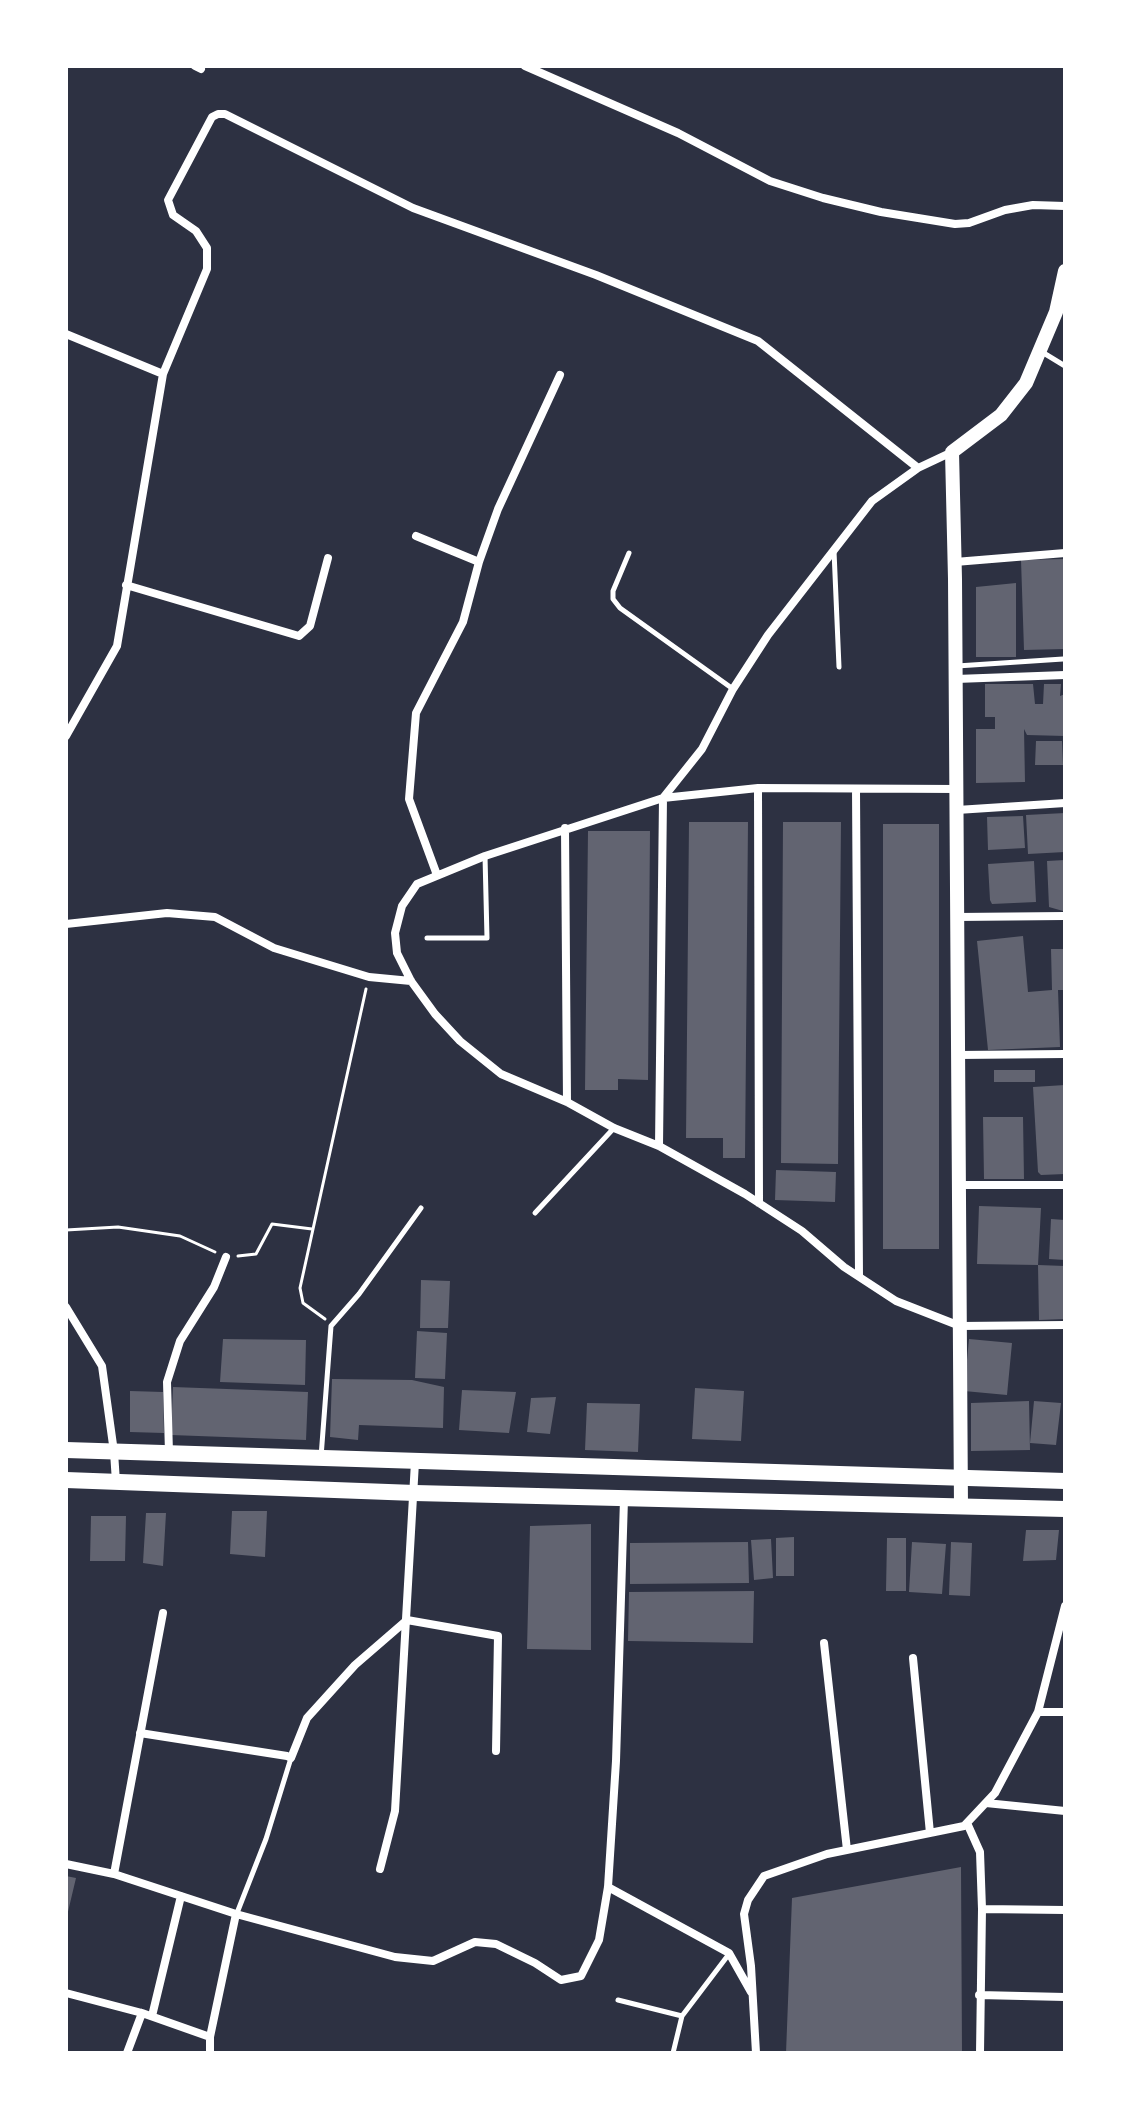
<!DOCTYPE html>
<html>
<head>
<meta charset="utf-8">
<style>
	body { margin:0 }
	#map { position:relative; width:1131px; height:2119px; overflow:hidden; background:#2d3142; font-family:"Zilla Slab",serif }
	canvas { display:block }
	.frame { position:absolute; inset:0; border:68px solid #fff; pointer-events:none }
</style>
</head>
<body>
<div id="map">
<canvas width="1131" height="2119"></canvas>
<div class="frame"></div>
</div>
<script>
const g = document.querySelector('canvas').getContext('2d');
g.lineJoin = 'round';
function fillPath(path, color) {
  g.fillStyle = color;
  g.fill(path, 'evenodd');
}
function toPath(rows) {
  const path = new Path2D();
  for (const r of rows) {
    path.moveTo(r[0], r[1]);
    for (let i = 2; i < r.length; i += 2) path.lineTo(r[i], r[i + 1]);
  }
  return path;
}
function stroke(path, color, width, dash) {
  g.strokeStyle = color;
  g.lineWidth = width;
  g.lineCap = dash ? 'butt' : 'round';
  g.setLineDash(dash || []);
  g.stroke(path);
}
const building = toPath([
	[1065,559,1065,649,1024,650,1021,560],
	[1016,583,1016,657,976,657,976,587],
	[985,684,1033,684,1035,704,1043,704,1044,684,1061,684,1060,696,1065,694,1065,736,1027,735,1024,729,1025,782,976,783,976,729,995,729,995,717,985,717],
	[1036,741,1062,741,1063,765,1035,765],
	[1065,813,1065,852,1028,854,1026,815],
	[1023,816,1025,848,988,850,987,817],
	[689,822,748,822,745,1158,723,1158,723,1138,686,1138],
	[783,822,841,822,838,1164,781,1163],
	[883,824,939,824,939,1249,883,1249],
	[588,831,650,831,648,1080,618,1079,618,1090,585,1090],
	[1065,860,1065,911,1063,911,1049,907,1047,861],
	[1034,861,1036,902,992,904,990,900,988,864],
	[1023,936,1028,992,1052,990,1051,949,1065,949,1065,990,1058,990,1060,1047,988,1050,977,941],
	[994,1070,1035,1070,1035,1082,994,1082],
	[1065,1085,1065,1174,1041,1175,1038,1172,1033,1087],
	[983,1117,1023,1117,1024,1179,984,1179],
	[776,1170,836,1172,835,1202,775,1200],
	[979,1206,1041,1208,1038,1265,977,1264],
	[1051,1219,1065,1220,1065,1260,1049,1259],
	[1038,1265,1065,1266,1065,1319,1039,1320],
	[421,1280,450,1281,448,1328,420,1328],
	[417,1331,447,1333,445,1379,415,1378],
	[223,1339,306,1340,305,1385,220,1382],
	[969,1339,1012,1343,1007,1395,964,1391],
	[332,1379,412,1380,444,1387,443,1428,359,1425,358,1440,330,1437],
	[173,1387,308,1392,306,1440,171,1435],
	[695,1388,744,1391,741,1441,692,1439],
	[462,1390,516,1392,509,1433,459,1430],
	[130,1391,163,1392,164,1433,130,1432],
	[556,1397,550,1434,527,1432,531,1398],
	[1029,1401,1030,1450,971,1451,971,1403],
	[1034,1401,1061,1403,1056,1445,1030,1443],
	[587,1403,640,1404,638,1452,585,1450],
	[232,1511,267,1511,265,1557,230,1554],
	[146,1513,166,1513,163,1566,143,1563],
	[91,1516,126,1516,125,1561,90,1561],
	[591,1524,591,1650,527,1649,530,1526],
	[1026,1530,1059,1530,1056,1560,1023,1561],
	[794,1537,794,1576,776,1576,776,1538],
	[887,1538,906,1538,906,1591,886,1591],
	[771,1539,773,1578,754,1580,751,1540],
	[748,1542,749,1583,630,1584,630,1543],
	[912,1542,946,1544,942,1594,909,1592],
	[951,1542,972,1543,970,1596,949,1595],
	[754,1591,753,1643,628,1641,629,1592],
	[961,1867,962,2053,786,2053,792,1898],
	[66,1876,76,1878,67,1916,66,1916]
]);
const path = toPath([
	[66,1230,118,1227,180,1236,215,1252],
	[238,1256,256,1254,272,1224,312,1229],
	[325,1319,303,1303,300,1288,366,989]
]);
const service = toPath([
	[1042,352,1065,366],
	[834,551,839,667],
	[629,553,613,591,613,599,620,608,733,689],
	[957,666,1063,659],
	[427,938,487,938,485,856],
	[535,1213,614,1128],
	[321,1457,331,1326,359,1294,421,1208],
	[237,1913,266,1839,291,1758],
	[618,2000,682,2016],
	[673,2053,682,2016,729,1954]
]);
const minor = toPath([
	[195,66,201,69],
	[525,66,678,133,770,181,823,198,881,212,955,224,969,223,1005,210,1033,205,1065,206],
	[66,334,163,374],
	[416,536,479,562],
	[955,562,1065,553],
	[126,585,299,636,310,626,328,558],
	[956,679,1065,675],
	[66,736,117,646,163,374,207,269,207,248,196,231,173,215,168,200,212,117,218,114,225,114,413,208,596,275,758,341,918,468],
	[758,788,759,1203],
	[856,789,859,1276],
	[957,789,758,788,663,798,485,856,417,884,402,906,395,933,397,953,411,981,435,1014,460,1041,501,1074,567,1102,614,1128,659,1146,745,1194,802,1231,844,1267,896,1301,960,1326,1065,1325],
	[957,810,1065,803],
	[565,828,567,1102],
	[437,875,409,799,416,713,463,622,479,562,498,509,560,375],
	[957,917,1065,916],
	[66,924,167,913,215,917,274,948,369,977,411,981],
	[958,1055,1065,1054],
	[659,1146,663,798,702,749,733,689,768,635,872,501,918,468,952,452],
	[959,1185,1065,1185],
	[66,1307,102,1366,114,1452,116,1482],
	[169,1453,167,1382,180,1341,214,1287,226,1257],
	[824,1643,847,1850],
	[913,1658,930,1833],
	[1038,1712,1065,1712],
	[140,1733,287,1756,291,1758,307,1718,355,1665,407,1620,498,1636,496,1751],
	[986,1803,1065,1811],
	[967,1823,980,1852,982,1909,980,2053],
	[66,1864,114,1874,236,1914,395,1957,433,1961,475,1942,496,1944,535,1963,561,1980,581,1976,599,1940,608,1887,616,1761,624,1499],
	[380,1869,395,1811,415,1462],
	[114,1874,163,1613],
	[608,1887,729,1953,751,1992],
	[982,1909,1065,1910],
	[66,1993,142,2013,210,2037],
	[979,1995,1065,1997],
	[152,2016,181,1896],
	[127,2053,142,2013],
	[210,2053,210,2037,236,1914],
	[756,2053,751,1966,744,1914,748,1900,764,1876,827,1854,964,1826,995,1793,1038,1712,1065,1606]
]);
const secondary = toPath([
	[961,1507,955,579,952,452,1001,415,1026,383,1056,312,1065,271]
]);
const primary = toPath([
	[66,1450,1065,1481],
	[66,1480,415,1493,1065,1509]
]);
fillPath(building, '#626471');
stroke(path, '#fff', 3);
stroke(service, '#fff', 5);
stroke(minor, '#fff', 8);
stroke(secondary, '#fff', 14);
stroke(primary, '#fff', 16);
</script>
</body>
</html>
